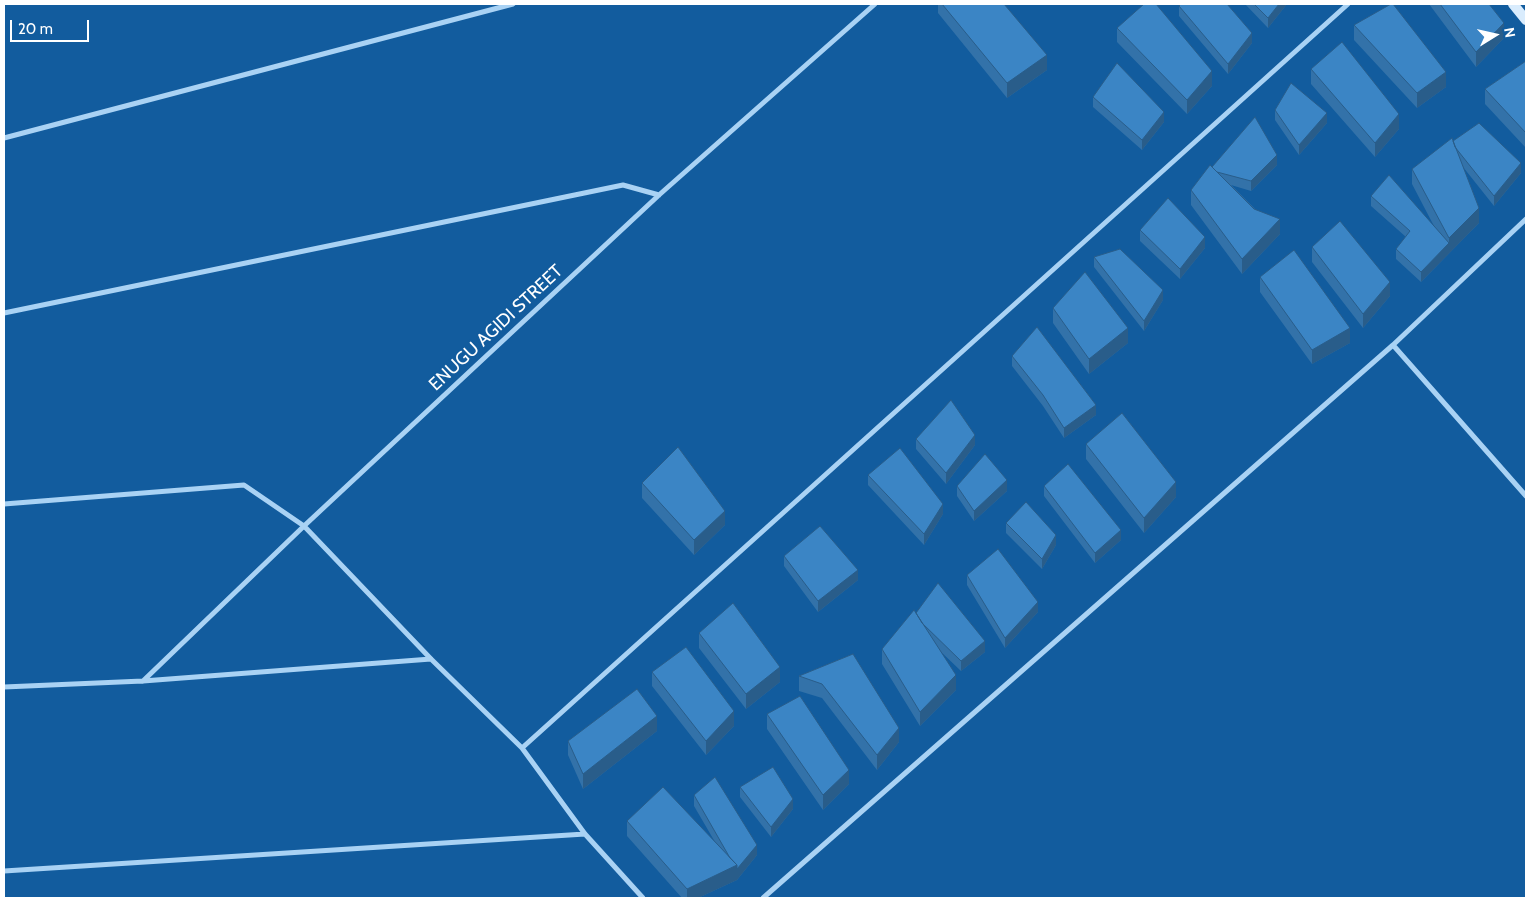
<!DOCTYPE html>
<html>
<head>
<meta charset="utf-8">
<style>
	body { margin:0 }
	#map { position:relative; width:1530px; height:902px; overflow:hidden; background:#125c9e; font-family:Cabin,sans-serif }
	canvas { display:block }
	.frame { position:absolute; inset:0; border:5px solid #fff; pointer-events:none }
	.north { position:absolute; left:1470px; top:10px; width:50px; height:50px; -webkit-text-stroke:4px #125c9e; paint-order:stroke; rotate:80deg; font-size:14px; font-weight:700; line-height:20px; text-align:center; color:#fff }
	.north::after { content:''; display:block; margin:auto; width:18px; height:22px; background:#fff; clip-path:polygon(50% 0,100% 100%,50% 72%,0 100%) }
	.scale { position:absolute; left:10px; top:20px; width:79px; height:22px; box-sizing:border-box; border:2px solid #fff; border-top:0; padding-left:6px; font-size:15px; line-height:18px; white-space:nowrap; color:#fff; -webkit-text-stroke:4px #125c9e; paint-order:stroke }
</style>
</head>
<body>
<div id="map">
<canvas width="1530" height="902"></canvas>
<div class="frame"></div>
<div class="north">N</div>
<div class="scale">20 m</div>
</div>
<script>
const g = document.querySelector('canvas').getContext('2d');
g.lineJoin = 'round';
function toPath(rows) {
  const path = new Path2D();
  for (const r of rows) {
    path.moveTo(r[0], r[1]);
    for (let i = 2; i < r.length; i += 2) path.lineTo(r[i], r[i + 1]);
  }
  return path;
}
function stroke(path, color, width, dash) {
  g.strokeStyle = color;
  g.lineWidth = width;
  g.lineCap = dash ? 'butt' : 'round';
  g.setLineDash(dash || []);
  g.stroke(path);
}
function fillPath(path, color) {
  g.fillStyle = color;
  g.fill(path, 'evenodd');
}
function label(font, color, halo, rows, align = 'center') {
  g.font = font + ' Cabin,sans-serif';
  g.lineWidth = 4;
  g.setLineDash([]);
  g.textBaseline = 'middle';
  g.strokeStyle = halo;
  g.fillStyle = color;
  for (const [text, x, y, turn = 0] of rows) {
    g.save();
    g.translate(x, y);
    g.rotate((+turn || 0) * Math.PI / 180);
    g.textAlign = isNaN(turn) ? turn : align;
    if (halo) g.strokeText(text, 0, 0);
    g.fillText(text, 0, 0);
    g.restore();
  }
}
const street = toPath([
	[4,138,513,4],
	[4,313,623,185,659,195],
	[1393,345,1526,496],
	[4,504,244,485,304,526,431,659,522,748,585,834,643,898],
	[143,681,304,526,659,195,875,4],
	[4,687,143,681,431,659],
	[522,748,1348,4],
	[4,871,585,834],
	[763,898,1393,345,1526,219]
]);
const secondary = toPath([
	[1513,4,1526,20]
]);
const wall = toPath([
	[938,4,1004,4,1047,70,1007,98,938,13],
	[1245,4,1287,4,1268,28],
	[1429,4,1489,4,1504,38,1476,67],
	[1179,6,1252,43,1228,74,1179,16],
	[1354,25,1446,87,1417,108,1354,40],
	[1117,28,1212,86,1187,114,1117,42],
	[1526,61,1526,148,1485,104,1485,89],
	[1311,69,1399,129,1375,157,1311,84],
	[1093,97,1164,122,1142,150,1093,107],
	[1275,110,1327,123,1299,155,1275,120],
	[1453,141,1521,173,1494,206,1463,167,1479,223,1421,282,1396,259,1396,249,1406,237,1371,206,1371,196,1435,228,1412,184,1412,169],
	[1277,165,1251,191,1231,185,1280,234,1242,274,1191,205,1191,190,1212,167],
	[1140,230,1205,248,1180,279,1140,241],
	[1312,247,1390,296,1363,328,1312,262],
	[1094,257,1163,300,1144,331,1094,267],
	[1260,277,1350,343,1312,364,1260,292],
	[1053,308,1128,343,1089,374,1053,323],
	[1012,356,1096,415,1064,438,1043,406,1012,366],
	[916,439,975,445,946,484,916,449],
	[1086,444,1176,497,1144,533,1086,459],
	[868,475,943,514,924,545,868,485],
	[642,483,725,525,694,555,642,498],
	[957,486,1007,491,974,521,957,496],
	[1044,486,1121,540,1095,563,1044,496],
	[1006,523,1056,545,1042,569,1006,533],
	[784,556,858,580,818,612,784,566],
	[967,575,1038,612,1005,648,967,585],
	[916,613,985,652,961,671,939,650,956,690,920,726,882,664,882,649],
	[699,633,780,682,746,709,699,648],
	[853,654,899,742,877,770,822,698,799,691,799,676],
	[652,672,734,726,706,755,652,686],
	[767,714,849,784,823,810,767,729],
	[657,731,583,789,568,755,568,741],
	[740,787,793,809,771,837,740,797],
	[694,795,757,855,737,880,698,898,682,898,627,836,627,821,715,842,694,806]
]);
const shadedWall = toPath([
	[1279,4,1287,4,1268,28,1268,18],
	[1504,23,1504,38,1476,67,1476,52],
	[1252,33,1252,43,1228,74,1228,64],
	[1047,55,1047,70,1007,98,1007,83],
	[1212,71,1212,86,1187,114,1187,100],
	[1446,72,1446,87,1417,108,1417,93],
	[1164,112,1164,122,1142,150,1142,140],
	[1327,113,1327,123,1299,155,1299,145],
	[1399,114,1399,129,1375,157,1375,143],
	[1277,155,1277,165,1251,191,1251,181],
	[1521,163,1521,173,1494,206,1494,196],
	[1479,208,1479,223,1421,282,1421,272,1449,243,1449,238],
	[1280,219,1280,234,1242,274,1242,259],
	[1205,237,1205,248,1180,279,1180,269],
	[1390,282,1390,296,1363,328,1363,314],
	[1163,290,1163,300,1144,331,1144,321],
	[1128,328,1128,343,1089,374,1089,359],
	[1350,328,1350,343,1312,364,1312,350],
	[1096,405,1096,415,1064,438,1064,428],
	[975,435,975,445,946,484,946,473],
	[1007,480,1007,491,974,521,974,511],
	[1176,482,1176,497,1144,533,1144,518],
	[943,504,943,514,924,545,924,534],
	[725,511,725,525,694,555,694,540],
	[1121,530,1121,540,1095,563,1095,553],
	[1056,535,1056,545,1042,569,1042,559],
	[858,570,858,580,818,612,818,601],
	[1038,602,1038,612,1005,648,1005,638],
	[985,641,985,652,961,671,961,661],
	[780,667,780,682,746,709,746,694],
	[956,675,956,690,920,726,920,712],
	[734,711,734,726,706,755,706,741],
	[657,716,657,731,583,789,583,774],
	[899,728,899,742,877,770,877,755],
	[849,770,849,784,823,810,823,795],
	[793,799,793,809,771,837,771,827],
	[757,845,757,855,737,880,737,869],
	[737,865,737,880,698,898,687,898,687,889]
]);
const building = toPath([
	[942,4,1004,4,1047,55,1007,83,942,4],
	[1144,4,1156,4,1212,71,1187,100,1117,28,1144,4],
	[1181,4,1227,4,1252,33,1228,64,1179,6,1181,4],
	[1254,4,1279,4,1268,18,1254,4],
	[1391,4,1393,4,1446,72,1417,93,1354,25,1391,4],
	[1440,4,1489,4,1504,23,1476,52,1440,4],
	[1342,42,1399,114,1375,143,1311,69,1342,42],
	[1526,61,1526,133,1485,89,1526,61],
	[1117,63,1164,112,1142,140,1093,97,1117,63],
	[1291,83,1327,113,1299,145,1275,110,1291,83],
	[1255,117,1277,155,1251,181,1217,172,1212,167,1255,117],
	[1479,123,1521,163,1494,196,1455,147,1453,141,1479,123],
	[1452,138,1479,208,1449,238,1412,169,1452,138],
	[1210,165,1254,209,1280,219,1242,259,1191,190,1210,165],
	[1389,175,1449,243,1421,272,1396,249,1410,231,1371,196,1389,175],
	[1168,198,1205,237,1180,269,1140,230,1168,198],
	[1340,221,1390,282,1363,314,1312,247,1340,221],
	[1120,249,1163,290,1144,321,1094,257,1120,249],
	[1294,250,1350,328,1312,350,1260,277,1294,250],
	[1085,272,1128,328,1089,359,1053,308,1085,272],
	[1037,327,1096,405,1064,428,1043,395,1012,356,1037,327],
	[951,400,975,435,946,473,916,439,951,400],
	[1122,413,1176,482,1144,518,1086,444,1122,413],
	[678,447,725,511,694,540,642,483,678,447],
	[900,448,943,504,924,534,868,475,900,448],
	[985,454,1007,480,974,511,957,486,985,454],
	[1068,464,1121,530,1095,553,1044,486,1068,464],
	[1026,502,1056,535,1042,559,1006,523,1026,502],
	[820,526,858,570,818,601,784,556,820,526],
	[998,549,1038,602,1005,638,967,575,998,549],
	[938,583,985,641,961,661,922,623,916,613,938,583],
	[733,603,780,667,746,694,699,633,733,603],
	[914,610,956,675,920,712,882,649,914,610],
	[686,647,734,711,706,741,652,672,686,647],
	[853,654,899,728,877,755,822,684,799,676,853,654],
	[637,689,657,716,583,774,568,741,637,689],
	[800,696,849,770,823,795,767,714,800,696],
	[773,767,793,799,771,827,740,787,773,767],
	[715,777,757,845,737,869,737,865,730,858,694,795,715,777],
	[663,787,737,865,687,889,627,821,663,787]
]);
const streetNames = [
	["ENUGU AGIDI STREET",496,328,-43]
];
stroke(street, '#a9d2f4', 5);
stroke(secondary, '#d9ecfd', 10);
fillPath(wall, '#3372a9');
fillPath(shadedWall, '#295d8a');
fillPath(building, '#3b85c5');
stroke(building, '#295d8a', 1);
label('18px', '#fff', '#125c9e', streetNames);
</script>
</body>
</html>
